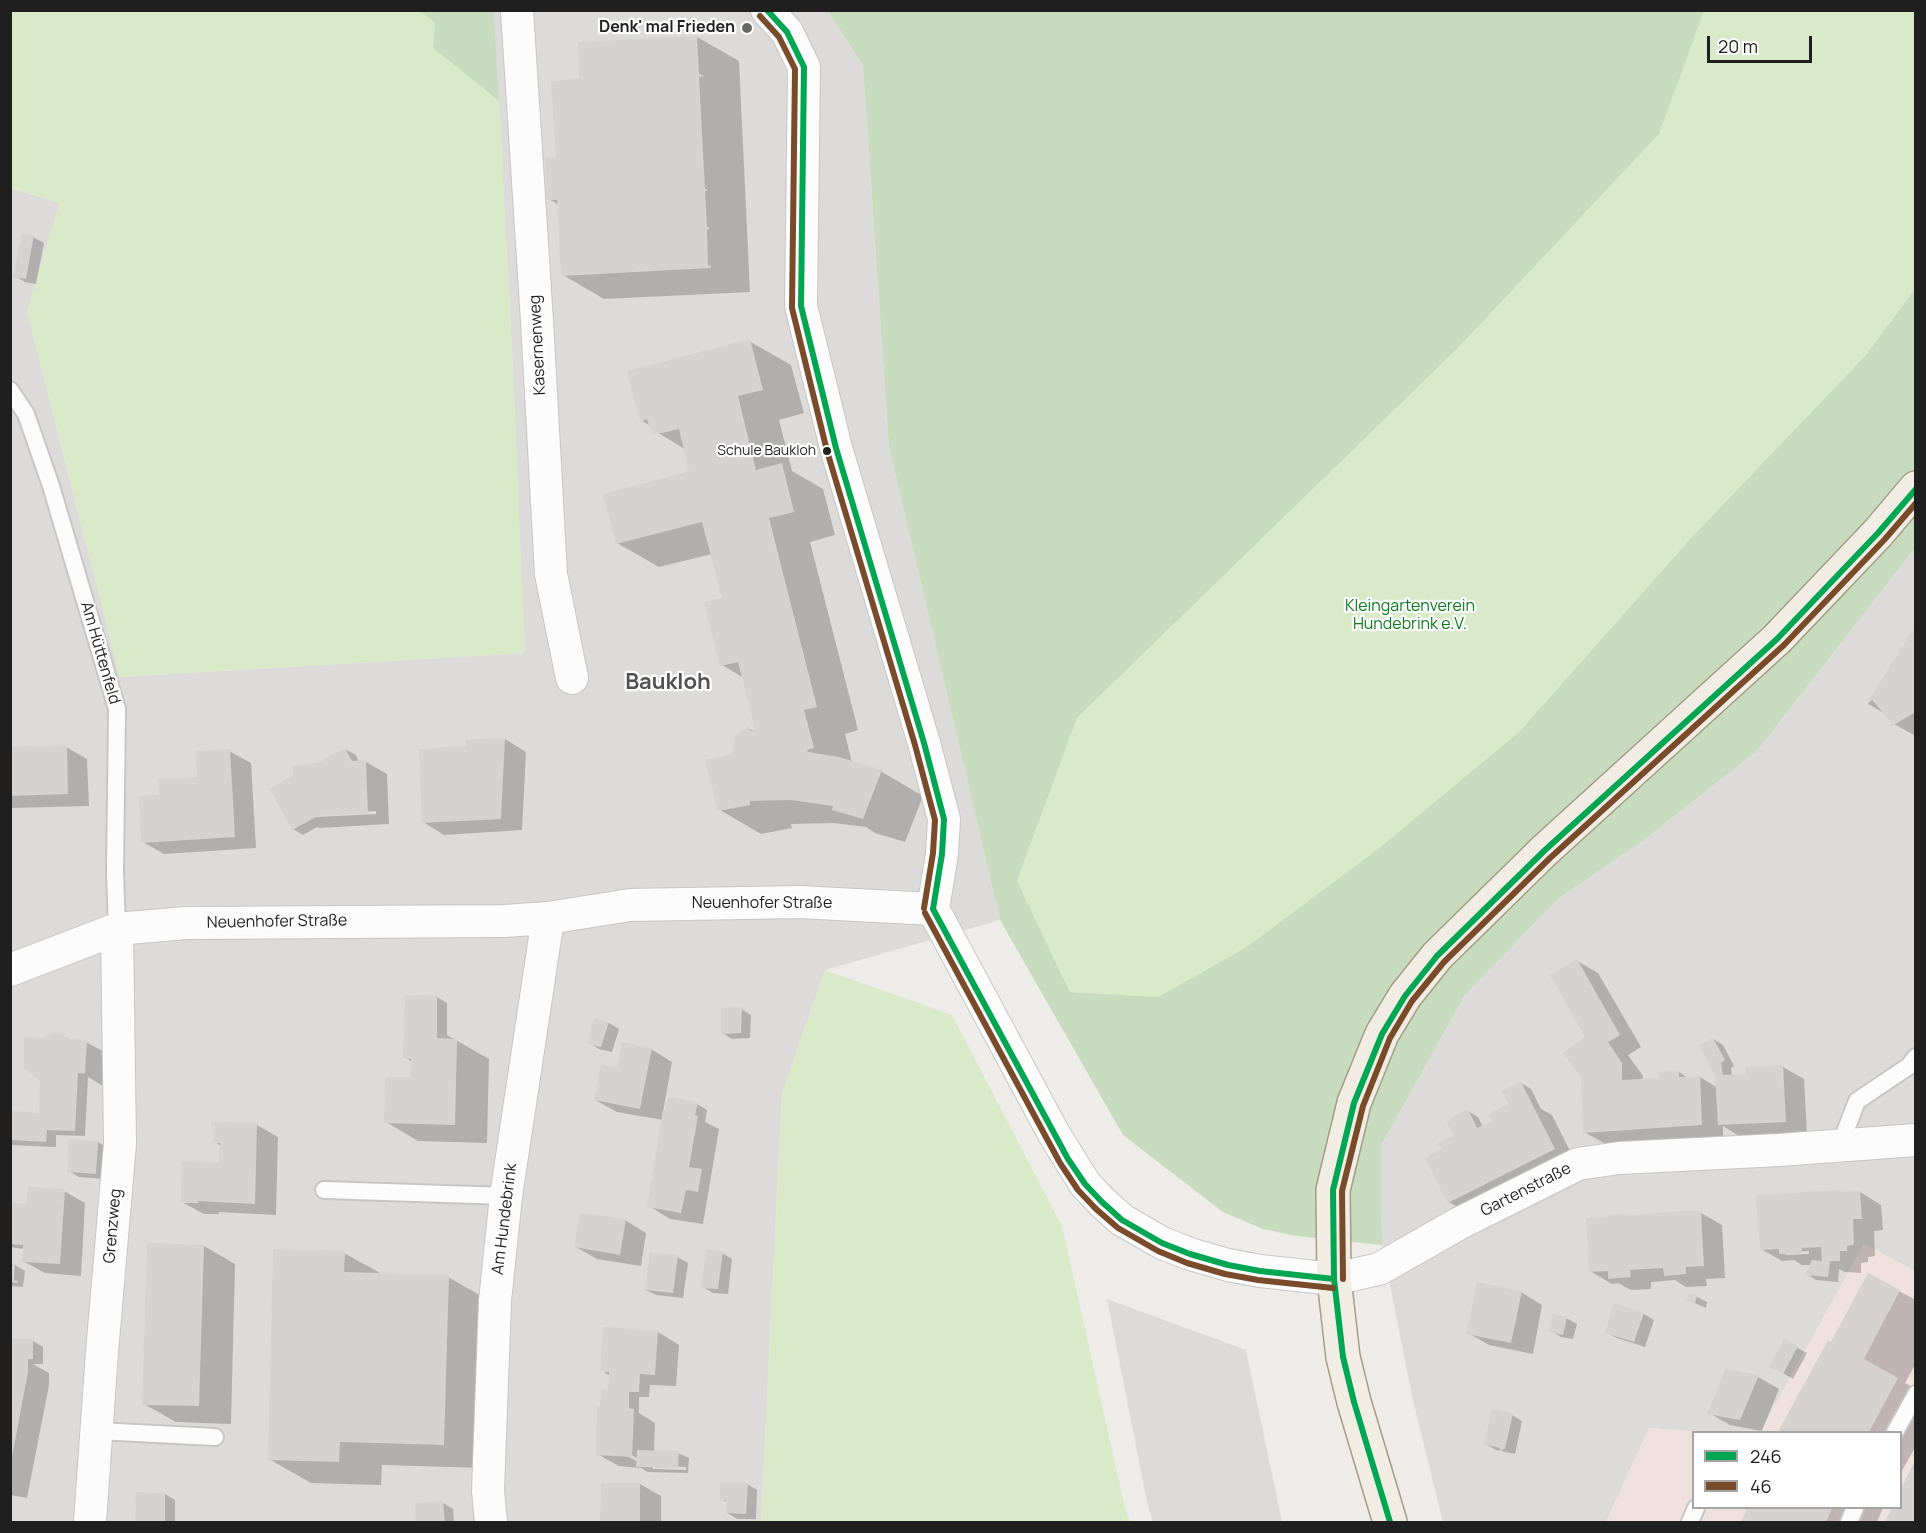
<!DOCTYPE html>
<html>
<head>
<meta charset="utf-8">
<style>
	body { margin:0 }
	#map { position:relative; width:1926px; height:1533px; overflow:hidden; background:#eeece8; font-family:Manrope,sans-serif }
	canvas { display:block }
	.frame { position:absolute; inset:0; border:12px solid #1f1f1f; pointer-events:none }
	.legend { position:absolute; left:1692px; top:1431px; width:210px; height:78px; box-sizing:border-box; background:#fff; border:2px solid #a5a5a5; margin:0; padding:8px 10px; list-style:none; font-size:18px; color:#1f1f1f }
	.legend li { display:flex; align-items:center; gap:12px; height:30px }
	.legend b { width:30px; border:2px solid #a5a5a5 }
	.scale { position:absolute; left:1707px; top:36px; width:105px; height:27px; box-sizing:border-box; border:3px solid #1f1f1f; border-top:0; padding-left:8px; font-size:18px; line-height:21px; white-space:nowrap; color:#1f1f1f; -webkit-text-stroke:4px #fff; paint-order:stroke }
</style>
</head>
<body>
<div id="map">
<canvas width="1926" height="1533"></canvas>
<div class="frame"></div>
<ul class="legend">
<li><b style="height:8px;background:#00a651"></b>246</li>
<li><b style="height:8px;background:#7a4b2a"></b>46</li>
</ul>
<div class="scale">20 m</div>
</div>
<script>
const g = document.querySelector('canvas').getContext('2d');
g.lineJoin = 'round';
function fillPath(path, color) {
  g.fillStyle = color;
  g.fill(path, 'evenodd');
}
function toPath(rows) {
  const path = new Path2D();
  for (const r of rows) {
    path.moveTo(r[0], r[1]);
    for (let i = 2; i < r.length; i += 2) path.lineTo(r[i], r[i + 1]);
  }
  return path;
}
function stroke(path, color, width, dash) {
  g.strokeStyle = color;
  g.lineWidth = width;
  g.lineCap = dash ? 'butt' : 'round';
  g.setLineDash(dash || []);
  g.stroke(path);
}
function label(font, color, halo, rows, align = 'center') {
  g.font = font + ' Manrope,sans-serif';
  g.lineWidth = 4.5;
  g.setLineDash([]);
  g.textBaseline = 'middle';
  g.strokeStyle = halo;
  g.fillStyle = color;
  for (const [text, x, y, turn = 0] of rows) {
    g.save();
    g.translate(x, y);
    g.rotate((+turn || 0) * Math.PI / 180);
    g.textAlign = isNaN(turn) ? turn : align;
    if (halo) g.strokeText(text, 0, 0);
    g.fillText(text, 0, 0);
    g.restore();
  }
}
const residential = toPath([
	[494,11,828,11,863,66,889,447,1000,920,825,970,782,1094,761,1522,11,1522,10,188,60,203,27,311,120,677,524,653,513,370],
	[1915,548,1915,1271,1864,1244,1760,1432,1702,1432,1649,1428,1606,1522,1443,1522,1412,1396,1382,1245,1381,1146,1465,995,1558,899,1644,840,1757,751]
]);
const commercial = toPath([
	[1864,1244,1915,1271,1915,1522,1606,1522,1649,1428,1702,1432,1694,1432,1694,1508,1900,1508,1900,1432,1760,1432]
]);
const religious = toPath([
	[1107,1299,1246,1350,1282,1522,1153,1522,1147,1502]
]);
const grass = toPath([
	[10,11,420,11,435,23,433,48,499,101,513,370,525,653,120,677,27,311,60,203,11,188],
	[1704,11,1915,11,1915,289,1865,356,1691,538,1520,731,1378,849,1245,948,1158,997,1070,992,1017,882,1077,718,1457,349,1659,134],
	[825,970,952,1015,1062,1226,1125,1508,1130,1522,761,1522,782,1094]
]);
const forest = toPath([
	[420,11,494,11,499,101,433,48,435,23],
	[828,11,1704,11,1659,134,1457,349,1077,718,1017,881,1070,992,1158,997,1245,948,1378,849,1520,731,1691,538,1865,356,1915,289,1915,548,1757,751,1644,840,1558,899,1465,995,1381,1146,1382,1245,1296,1236,1263,1229,1223,1212,1123,1135,1000,920,889,447,863,66]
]);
const shadow = toPath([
	[697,37,739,61,750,292,604,299,563,275,559,205,549,199,557,159,581,81],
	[33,237,44,243,36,284,25,282,15,276],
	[749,341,791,365,804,413,779,420,792,471,823,489,835,535,810,542,858,730,845,734,852,763,882,772,923,796,905,842,875,833,866,827,834,823,791,824,792,828,761,834,720,810,733,756,748,728,754,731,757,730,744,678,722,665,723,599,712,554,659,567,617,543,691,472,685,449,655,431,651,426,642,421],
	[1916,631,1916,736,1894,724,1886,714,1868,704],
	[505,739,526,752,522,830,444,835,423,822,468,746,468,742],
	[66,747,87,759,89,806,10,808,10,749],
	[345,749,356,755,359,762,366,762,387,774,389,824,319,828,317,827,303,835,293,829],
	[376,811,376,814,317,817,314,814],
	[229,751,251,763,256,848,164,854,143,842,161,796,199,778],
	[1577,961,1598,973,1641,1047,1628,1055,1643,1076,1643,1080,1659,1079,1679,1072,1688,1078,1700,1077,1718,1088,1713,1039,1723,1045,1734,1066,1731,1068,1732,1076,1747,1076,1783,1067,1804,1079,1807,1134,1741,1137,1723,1126,1723,1137,1606,1144,1584,1132,1587,1037],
	[437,997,447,1003,447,1035,489,1059,487,1143,418,1141,386,1122,412,1079,412,1062,405,1057],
	[741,1009,751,1015,750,1038,732,1039,722,1033],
	[595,1020,609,1023,619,1029,612,1052,599,1049,589,1043],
	[61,1035,72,1041,86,1042,108,1054,106,1085,101,1085,88,1077,85,1136,56,1135,56,1147,10,1145,10,1113,41,1115,46,1039],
	[651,1049,672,1062,663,1112,697,1104,707,1110,705,1122,719,1129,703,1224,670,1219,649,1206,663,1120,617,1112,595,1100,618,1069],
	[1521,1083,1531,1089,1541,1109,1552,1115,1575,1161,1470,1214,1449,1202,1444,1150,1456,1135,1468,1111,1478,1117,1483,1127,1494,1121,1509,1106],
	[257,1125,278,1137,276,1215,219,1212,219,1214,204,1214,182,1202,221,1163,221,1146,215,1142],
	[98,1142,108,1148,106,1179,79,1177,69,1171],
	[64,1191,85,1203,81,1276,45,1273,23,1261,24,1249,10,1247,10,1204,26,1205],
	[1838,1191,1842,1193,1860,1192,1881,1205,1883,1230,1874,1231,1875,1256,1868,1257,1868,1262,1861,1263,1861,1273,1845,1272,1839,1269,1838,1282,1816,1280,1807,1274,1811,1265,1802,1265,1794,1260,1782,1261,1761,1249],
	[1809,1251,1809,1254,1786,1255,1784,1252],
	[1701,1213,1722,1225,1725,1278,1706,1279,1707,1286,1686,1287,1675,1280,1651,1282,1651,1289,1631,1290,1618,1283,1612,1284,1590,1271,1623,1215,1626,1217],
	[625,1220,646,1233,641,1266,597,1259,576,1247],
	[204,1246,235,1264,231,1424,176,1422,144,1404],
	[344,1253,382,1274,448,1277,490,1301,485,1468,382,1465,381,1485,311,1483,269,1459],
	[722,1253,732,1259,728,1294,713,1293,703,1287],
	[677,1257,688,1263,683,1298,656,1295,646,1290],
	[10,1265,15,1265,25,1271,23,1287,10,1286],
	[1899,1291,1916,1300,1916,1363,1905,1383,1916,1389,1916,1446,1900,1474,1900,1432,1779,1432,1829,1342,1832,1344],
	[1521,1292,1542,1305,1533,1354,1489,1345,1468,1333],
	[1697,1297,1707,1302,1706,1308,1688,1300],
	[1615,1305,1644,1314,1654,1320,1645,1347,1617,1338,1607,1333],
	[1566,1318,1577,1324,1573,1339,1561,1337,1551,1331],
	[658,1332,679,1345,676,1386,650,1385,649,1397,639,1397,639,1413,655,1423,654,1452,678,1453,689,1458,688,1473,648,1472,641,1468,619,1466,597,1454,601,1408,609,1392,610,1376,602,1371],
	[640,1373,640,1376,622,1375],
	[627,1452,638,1459,638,1462,625,1455],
	[653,1466,686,1467,686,1470,653,1469],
	[10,1341,33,1341,43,1347,43,1364,33,1364,49,1373,49,1385,27,1498,10,1495],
	[1784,1341,1807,1353,1793,1379,1771,1366],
	[1727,1371,1758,1377,1779,1389,1762,1431,1730,1425,1709,1413],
	[1512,1415,1522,1421,1515,1454,1496,1450,1486,1444],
	[602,1484,640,1484,661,1496,661,1522,602,1522],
	[747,1484,757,1490,756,1519,738,1519,727,1513,727,1502,721,1499],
	[165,1494,175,1500,175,1522,136,1521],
	[443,1503,453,1509,454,1522,417,1522,416,1504],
	[1748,1508,1883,1508,1877,1522,1742,1522]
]);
const building = toPath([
	[697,36,703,37,703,38,697,38,699,74,705,76,699,77,705,189,707,189,707,191,705,191,707,227,709,227,709,229,707,230,708,265,711,266,711,268,561,276,557,200,547,200,545,158,556,157,551,81,579,79,578,42],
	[22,233,34,235,26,279,13,277],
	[750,339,763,390,738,396,756,470,782,463,794,512,769,518,817,707,804,710,814,748,807,750,808,752,839,757,882,770,863,819,832,810,833,806,791,800,750,801,750,805,718,811,705,760,732,754,735,737,741,732,748,726,751,731,755,729,738,662,720,666,704,602,722,598,702,522,616,544,603,494,689,471,679,429,662,433,654,433,649,426,647,419,640,422,627,371],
	[1916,629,1916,712,1892,726,1890,725,1892,723,1872,700,1870,702,1868,700,1885,675,1893,660,1894,661,1901,650,1899,650,1900,647,1902,648,1908,638,1907,637],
	[505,738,501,819,422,823,419,749,464,746,466,745,466,740],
	[67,745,68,794,10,796,10,747],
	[345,748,352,761,366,760,368,813,318,816,292,830,270,789,293,775,293,765,317,763],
	[230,749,235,837,141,843,139,796,159,795,158,779,197,777,196,751],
	[1577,959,1620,1035,1608,1042,1622,1063,1622,1080,1658,1078,1658,1072,1679,1071,1679,1077,1700,1076,1702,1125,1583,1133,1581,1083,1580,1076,1563,1053,1585,1037,1550,975],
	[405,995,437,996,437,1038,457,1039,455,1125,384,1123,385,1077,410,1077,411,1059,403,1058],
	[742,1007,741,1033,721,1034,721,1008],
	[594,1018,609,1022,601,1047,587,1044],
	[51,1033,62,1033,67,1039,87,1040,85,1074,78,1073,75,1131,47,1130,46,1142,10,1140,10,1111,39,1113,40,1081,24,1068,24,1036,45,1038],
	[1713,1038,1725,1060,1721,1063,1723,1075,1745,1074,1745,1067,1783,1065,1786,1122,1718,1125,1715,1076,1699,1045],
	[622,1042,652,1048,640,1109,594,1100,601,1064,617,1067],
	[1521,1082,1555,1149,1448,1203,1425,1158,1442,1149,1438,1143,1454,1135,1446,1121,1468,1109,1477,1128,1492,1121,1489,1114,1508,1104,1502,1091],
	[668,1097,698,1102,695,1115,698,1116,689,1167,702,1169,698,1192,686,1190,681,1213,647,1207,663,1110,665,1110],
	[211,1122,257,1123,255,1204,198,1201,198,1203,181,1203,182,1161,219,1162,220,1143,213,1143,215,1125,211,1125],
	[69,1139,98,1141,96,1174,67,1172],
	[28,1187,65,1189,60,1264,22,1262,23,1245,10,1244,10,1202,26,1204],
	[1839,1190,1839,1192,1860,1191,1862,1219,1853,1219,1854,1243,1853,1245,1847,1246,1847,1251,1840,1251,1840,1261,1830,1261,1828,1277,1805,1275,1812,1260,1822,1261,1821,1247,1802,1248,1802,1253,1779,1254,1779,1249,1760,1250,1756,1197,1758,1195],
	[1679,1211,1701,1211,1704,1266,1686,1267,1686,1274,1664,1276,1663,1268,1630,1270,1631,1277,1608,1279,1608,1271,1589,1272,1586,1218,1608,1217,1608,1215,1623,1214,1624,1216],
	[580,1213,626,1219,620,1255,574,1247],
	[147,1243,204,1245,199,1406,142,1405],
	[273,1249,345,1251,344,1272,449,1275,444,1445,340,1442,339,1462,268,1460],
	[706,1249,723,1251,718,1289,701,1288],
	[650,1252,678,1255,673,1293,645,1290],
	[10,1264,15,1264,14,1280,18,1281,17,1283,10,1282],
	[1868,1273,1900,1290,1864,1359,1898,1378,1869,1432,1778,1432,1828,1340,1831,1342],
	[1477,1282,1522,1291,1511,1343,1466,1334],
	[1689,1293,1697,1295,1695,1303,1687,1301],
	[1614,1303,1644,1313,1634,1342,1605,1333],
	[1553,1314,1567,1317,1563,1335,1549,1332],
	[603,1327,658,1331,655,1375,640,1374,639,1392,629,1392,629,1408,634,1409,632,1457,596,1455,597,1407,600,1407,601,1390,608,1390,609,1372,600,1372],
	[10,1339,33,1339,33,1359,28,1359,28,1372,12,1457],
	[1784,1339,1798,1346,1783,1374,1769,1367],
	[1726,1369,1759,1375,1740,1420,1707,1414],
	[1492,1409,1513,1413,1505,1449,1503,1449,1502,1451,1499,1450,1500,1448,1484,1444],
	[637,1450,679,1451,678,1468,636,1467],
	[1916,1459,1916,1522,1885,1522,1892,1508,1900,1508,1900,1490],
	[720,1482,748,1483,746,1514,726,1513,726,1500,720,1500],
	[601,1483,640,1483,640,1522,600,1522],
	[136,1492,165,1493,165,1522,135,1522],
	[443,1501,445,1522,416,1522,415,1503],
	[1747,1508,1832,1508,1826,1522,1741,1522]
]);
const lane = toPath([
	[10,390,26,414,51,486,117,709,115,872,117,929],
	[1840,1145,1857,1101,1909,1066,1916,1057],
	[324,1190,506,1196],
	[97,1431,215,1437],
	[1895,1432,1916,1394],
	[1690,1522,1696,1508],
	[1849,1522,1855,1508]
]);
const street = toPath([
	[517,10,537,321,551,574,572,678],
	[767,10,787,32,804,67,801,306,836,448,924,743,944,819,942,854,933,909],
	[933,909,1054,1134,1085,1184,1102,1202,1122,1220,1162,1243,1190,1254,1228,1265,1260,1271,1334,1279,1379,1269,1458,1224,1578,1164,1619,1158,1779,1150,1916,1140],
	[10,970,117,929,186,923,504,921,548,918,630,905,799,902,933,909],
	[90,1522,102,1352,120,1144,117,929],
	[491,1522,488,1491,495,1301,506,1196,548,918]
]);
const primary = toPath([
	[1390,1522,1354,1402,1343,1357,1334,1279,1333,1190,1354,1103,1382,1034,1405,996,1437,956,1544,851,1777,639,1878,533,1916,488]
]);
const bus1 = toPath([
	[767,10,787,32,804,67,801,306,836,448,924,743,944,819,942,854,933,909],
	[933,909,1068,1159,1085,1184,1102,1202,1122,1220,1162,1243,1190,1254,1228,1265,1260,1271,1334,1279],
	[1390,1522,1354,1402,1343,1357,1334,1279,1333,1190,1354,1103,1382,1034,1405,996,1437,956,1544,851,1777,639,1878,533,1916,489]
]);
const bus2 = toPath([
	[760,16,779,37,795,69,792,308,827,451,915,745,935,820,933,853,924,908],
	[925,913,1060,1163,1078,1190,1096,1209,1118,1228,1158,1251,1187,1263,1225,1274,1258,1280,1333,1288],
	[1343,1279,1342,1191,1363,1106,1390,1038,1412,1001,1444,962,1550,858,1784,645,1885,539,1916,503]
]);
const markers = [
	[747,28,6,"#676765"],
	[827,451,5,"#1f1f1f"]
];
const busNames = [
	["Schule Baukloh",816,451]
];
const poiNames = [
	["Denk' mal Frieden",735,28]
];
const streetNames = [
	["Kasernenweg",538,345,-93],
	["Am Hüttenfeld",100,653,74],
	["Neuenhofer Straße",762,904],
	["Neuenhofer Straße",277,922,-1],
	["Gartenstraße",1526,1190,-27],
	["Am Hundebrink",505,1219,-83],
	["Grenzweg",113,1226,-85]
];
const parkNames = [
	["Kleingartenverein",1410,607],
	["Hundebrink e.V.",1410,625]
];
const districtNames = [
	["Baukloh",668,683]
];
fillPath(residential, '#dddbd9');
fillPath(commercial, '#efe1de');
fillPath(religious, '#dcdbd9');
fillPath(grass, '#d8eac8');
fillPath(forest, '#c7dcbe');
fillPath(shadow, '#0003');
fillPath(building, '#d5d2cf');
stroke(lane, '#c6c6c4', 20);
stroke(street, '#c6c6c4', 34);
stroke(primary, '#a49c84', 36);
stroke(lane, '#fcfcfc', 16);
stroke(street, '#fcfcfc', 32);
stroke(primary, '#f1ede5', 33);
stroke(bus1, '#00a651', 6);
stroke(bus2, '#7a4b2a', 6);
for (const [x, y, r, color] of markers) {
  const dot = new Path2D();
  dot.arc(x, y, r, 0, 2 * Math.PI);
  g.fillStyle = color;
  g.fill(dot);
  stroke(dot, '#fff', 2);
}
label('14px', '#1f1f1f', '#fff', busNames, 'right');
label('bold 16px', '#1f1f1f', '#fff', poiNames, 'right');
label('16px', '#1f1f1f', '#fff', streetNames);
label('16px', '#0e7d1e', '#fff', parkNames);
label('bold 22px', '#525252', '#fff', districtNames);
</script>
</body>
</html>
